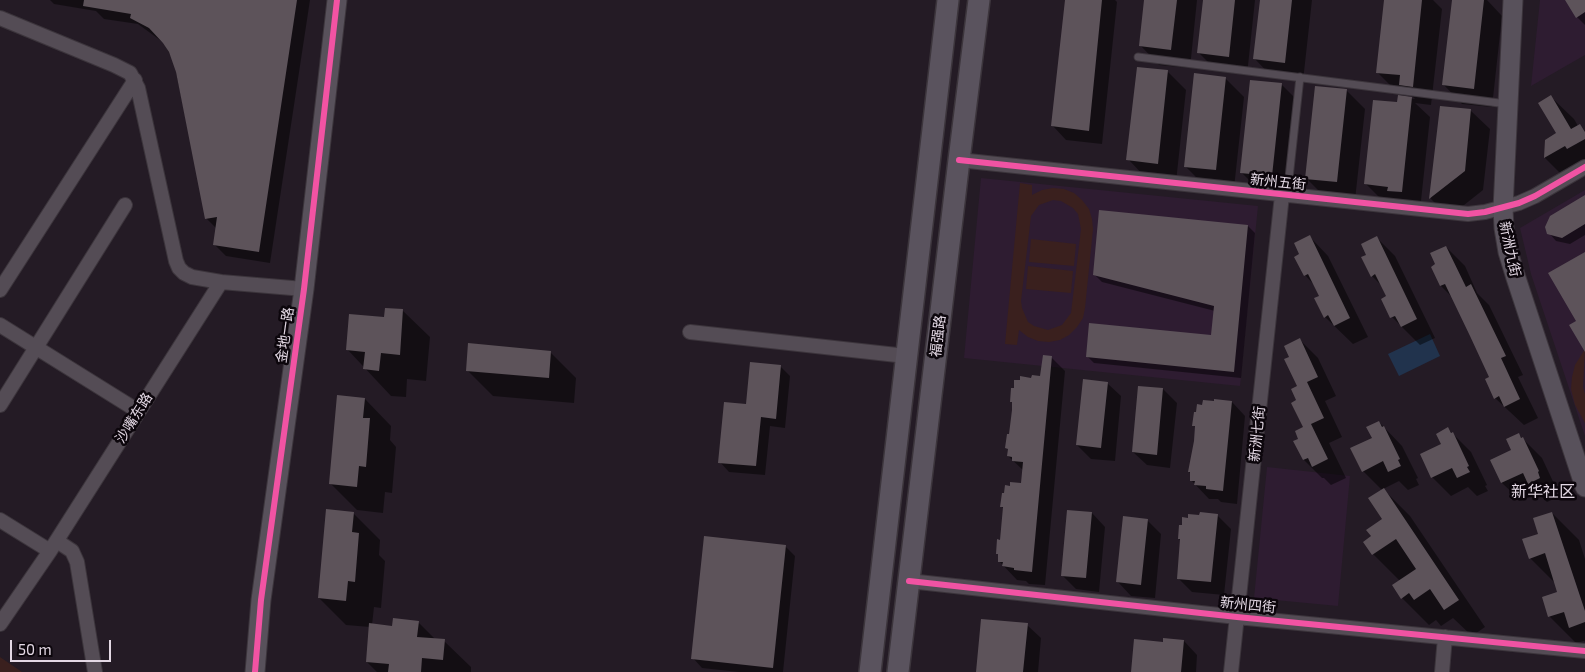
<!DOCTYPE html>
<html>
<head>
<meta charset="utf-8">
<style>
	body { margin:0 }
	#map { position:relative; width:1585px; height:672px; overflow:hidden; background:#241b25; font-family:"Exo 2",sans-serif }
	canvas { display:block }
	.scale { position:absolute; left:10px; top:640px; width:101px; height:22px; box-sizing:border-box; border:2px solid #e3d8e4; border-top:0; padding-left:6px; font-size:15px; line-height:18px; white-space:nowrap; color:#e3d8e4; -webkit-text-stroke:4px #0c060c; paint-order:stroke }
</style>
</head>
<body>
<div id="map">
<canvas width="1585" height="672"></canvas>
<div class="scale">50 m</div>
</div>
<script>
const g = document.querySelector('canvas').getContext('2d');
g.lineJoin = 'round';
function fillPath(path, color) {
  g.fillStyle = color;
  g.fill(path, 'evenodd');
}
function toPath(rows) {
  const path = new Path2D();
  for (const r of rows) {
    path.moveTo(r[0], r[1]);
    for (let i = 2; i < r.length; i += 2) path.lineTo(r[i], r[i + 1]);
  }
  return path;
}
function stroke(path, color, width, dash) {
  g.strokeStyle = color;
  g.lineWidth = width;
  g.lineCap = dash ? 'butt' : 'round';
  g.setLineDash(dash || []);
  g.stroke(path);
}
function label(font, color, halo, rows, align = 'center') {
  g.font = font + ' "Exo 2","Noto Sans SC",sans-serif';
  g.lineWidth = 5;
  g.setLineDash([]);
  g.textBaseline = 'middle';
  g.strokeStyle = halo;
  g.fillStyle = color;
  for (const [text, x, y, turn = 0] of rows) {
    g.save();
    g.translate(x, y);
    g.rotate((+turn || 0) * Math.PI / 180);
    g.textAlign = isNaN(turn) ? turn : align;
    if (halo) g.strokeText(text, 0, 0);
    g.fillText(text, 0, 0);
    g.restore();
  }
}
const built = toPath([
	[1540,0,1585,0,1585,55,1531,86],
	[981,178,1258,206,1240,386,964,358],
	[1585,190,1585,436,1531,274,1520,228],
	[1267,467,1350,476,1338,606,1254,598]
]);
const green = toPath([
	[1020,183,1032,185,1032,195,1042,190,1053,188,1064,189,1074,193,1082,200,1089,209,1092,219,1093,229,1085,308,1083,318,1077,327,1069,335,1060,340,1049,342,1038,341,1028,337,1019,330,1017,345,1005,344],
	[1053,200,1061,201,1073,208,1078,214,1081,229,1071,313,1062,325,1048,330,1034,326,1028,322,1022,308,1021,301,1031,216,1039,205],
	[1031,239,1076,244,1074,266,1029,262],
	[1028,266,1073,271,1071,293,1026,289],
	[1585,349,1583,387,1585,394,1585,423,1575,405,1571,389,1572,377,1575,365],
	[0,657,22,672,0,672]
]);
const water = toPath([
	[1430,334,1440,356,1399,376,1388,354]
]);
const shadow = toPath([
	[50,0,310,0,270,263,226,256,214,244,217,229,206,218,174,62,164,43,138,24,104,19,96,11,54,4],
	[1066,0,1115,0,1117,2,1102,144,1066,140,1053,126],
	[1146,0,1197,0,1190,68,1159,65,1141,46],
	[1204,0,1255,0,1247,75,1217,71,1198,52],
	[1261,0,1312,0,1303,81,1273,78,1255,59],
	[1385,0,1433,0,1442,9,1431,105,1415,103,1430,117,1420,210,1384,202,1365,183,1398,104,1399,97,1415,99,1408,92,1396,91,1377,72],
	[1453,0,1487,0,1502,16,1492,107,1462,104,1444,85],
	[1573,0,1585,0,1585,25,1577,17],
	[1168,72,1186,90,1176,182,1146,178,1128,159],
	[1225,78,1244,97,1234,188,1204,185,1185,166],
	[1282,85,1300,103,1290,195,1260,191,1242,173],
	[1346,90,1365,109,1355,200,1325,197,1306,178],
	[1551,97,1574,119,1578,126,1580,125,1585,131,1585,170,1567,180,1545,158,1546,140,1557,134],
	[1441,107,1471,111,1490,129,1483,190,1449,217,1431,199],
	[1585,197,1585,235,1570,244,1556,241,1549,233],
	[1248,226,1255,233,1241,378,1094,363,1087,356,1212,337,1215,311,1102,282,1095,275],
	[1310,237,1328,256,1368,337,1353,344,1325,317,1321,296,1316,287,1305,275,1301,255],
	[1377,238,1395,256,1435,338,1420,345,1392,317,1383,299,1388,297,1383,287,1372,276,1368,256],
	[1446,247,1465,266,1477,293,1489,305,1523,375,1518,377,1538,418,1524,425,1495,398,1491,378,1452,297,1441,286,1437,265],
	[403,311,430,337,426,381,407,379,406,397,391,396,347,349,385,319],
	[1300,340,1318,358,1336,396,1325,401,1342,437,1329,443,1346,478,1331,485,1324,478,1322,478,1304,460,1295,442,1300,439,1304,428,1297,401,1299,387,1291,358],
	[550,352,576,378,574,403,493,396,467,370],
	[1051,357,1065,371,1045,585,1029,584,1026,581,1017,580,999,561,1004,509,1002,507,1011,487,1022,484,1024,471,1008,456,1009,450,1007,448,1010,436,1013,404,1011,401,1033,379,1041,377],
	[780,366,790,376,785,428,770,426,765,475,729,472,720,462,747,406],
	[1107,383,1121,396,1115,461,1091,459,1077,445],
	[1163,389,1177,403,1170,468,1147,465,1133,452],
	[365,399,391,426,390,440,396,447,392,493,385,492,383,513,357,510,330,483],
	[1232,402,1245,416,1237,504,1221,502,1218,499,1209,499,1191,480,1191,474,1189,472,1195,441,1196,428,1194,425,1203,406],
	[1379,422,1402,446,1418,478,1416,479,1419,485,1408,490,1399,481,1383,489,1410,516,1485,627,1472,636,1453,618,1441,626,1436,620,1429,625,1402,598,1400,581,1373,554,1373,537,1384,519,1382,490,1363,471],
	[1448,429,1471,452,1487,485,1485,486,1488,491,1477,496,1468,487,1451,496,1432,477],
	[1518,434,1542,458,1557,490,1555,491,1558,497,1547,502,1538,493,1521,501,1502,483,1492,460,1513,450],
	[353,513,380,540,379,555,385,561,381,608,374,607,372,625,393,627,418,622,436,640,444,641,471,667,471,672,377,672,367,662,370,627,346,625,319,598],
	[1092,513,1105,527,1099,592,1076,589,1062,575],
	[1552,513,1579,540,1585,559,1585,642,1584,641,1576,643,1549,616,1559,593,1556,584,1530,558,1540,534],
	[1217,515,1231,529,1224,595,1192,592,1178,578,1181,541,1179,539,1183,527,1189,519],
	[1147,520,1161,534,1155,598,1131,596,1118,582],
	[785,546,795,556,783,672,739,672,702,668,693,658],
	[1027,625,1041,638,1038,672,977,672],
	[1184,641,1197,655,1196,672,1132,672,1164,643]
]);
const building = toPath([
	[84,0,297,0,259,252,213,245,217,217,205,219,176,72,169,52,163,43,149,28,130,18,131,14,83,6],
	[1065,0,1102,0,1089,131,1051,126],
	[1144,0,1177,0,1171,50,1139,46],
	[1203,0,1235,0,1229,57,1197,53],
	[1260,0,1292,0,1285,63,1253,59],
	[1384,0,1422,0,1413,87,1399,85,1400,75,1376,73],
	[1452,0,1484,0,1474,89,1442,85],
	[1565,0,1585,0,1585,12,1576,18],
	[1137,67,1168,70,1158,164,1126,160],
	[1194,73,1226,77,1216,170,1184,167],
	[1250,80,1282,83,1272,176,1240,173],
	[1315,86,1347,89,1337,182,1305,179],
	[1398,95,1412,97,1402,192,1387,191,1388,187,1364,184,1373,100,1397,102],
	[1551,95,1571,129,1580,124,1585,132,1585,139,1567,149,1565,146,1544,158,1545,140,1556,133,1538,103],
	[1440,106,1471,109,1465,171,1429,199],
	[1585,195,1585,224,1562,238,1547,234,1545,227,1550,216],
	[1099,210,1248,225,1234,372,1086,357,1089,323,1211,335,1214,306,1093,275],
	[1310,235,1350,318,1334,326,1328,315,1324,318,1314,298,1319,296,1308,274,1304,276,1294,257,1299,254,1294,243],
	[1377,236,1417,319,1401,327,1395,316,1390,318,1381,299,1386,296,1375,274,1371,277,1361,257,1366,255,1361,244],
	[1446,246,1466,287,1471,284,1506,356,1501,358,1520,399,1504,407,1499,396,1494,399,1485,379,1489,377,1470,336,1445,284,1440,286,1431,267,1435,264,1430,253],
	[1585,252,1585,352,1569,325,1576,321,1548,273],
	[385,308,403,309,400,355,381,353,379,371,363,369,365,352,346,350,349,314,384,317],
	[1300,338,1318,377,1307,382,1324,418,1311,424,1328,459,1312,467,1308,458,1303,460,1293,441,1298,439,1295,431,1303,427,1291,403,1296,400,1291,389,1297,386,1284,359,1289,357,1284,346],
	[468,343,551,351,549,378,466,371],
	[1043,355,1052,356,1032,572,1014,570,1014,568,1002,566,1003,562,998,562,998,554,996,554,997,539,1000,540,1003,507,1000,507,1002,493,1004,493,1005,485,1010,486,1010,482,1021,483,1023,462,1012,461,1012,457,1007,456,1008,449,1005,448,1007,434,1009,434,1012,410,1012,402,1010,402,1011,388,1014,388,1014,380,1020,380,1020,376,1031,378,1032,375,1040,376],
	[750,362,781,365,776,419,761,417,756,466,718,463,724,402,746,404],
	[1083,379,1108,382,1101,448,1076,445],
	[1138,386,1163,388,1157,455,1132,452],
	[337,395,365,398,363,418,370,418,366,467,359,466,357,487,329,484],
	[1214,399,1232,401,1223,491,1206,489,1206,486,1194,485,1195,481,1190,481,1190,472,1188,472,1194,441,1195,426,1192,426,1194,412,1196,412,1197,404,1202,405,1203,400,1214,401],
	[1379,421,1382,427,1384,426,1400,459,1398,460,1401,466,1388,472,1383,461,1362,472,1350,448,1372,438,1366,427],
	[1448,427,1451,433,1453,432,1469,466,1467,467,1470,472,1457,478,1452,468,1431,478,1420,454,1441,444,1436,434],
	[1519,433,1521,438,1523,437,1539,471,1538,472,1540,478,1528,484,1523,473,1501,483,1490,460,1511,450,1506,439],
	[1384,488,1459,600,1444,610,1430,589,1414,600,1409,593,1401,599,1392,585,1416,569,1396,539,1372,555,1363,542,1371,536,1366,530,1382,519,1368,498],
	[326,509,354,512,352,532,359,533,355,582,348,581,346,601,318,598],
	[1067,510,1092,512,1086,578,1061,576],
	[1200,512,1218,514,1211,582,1177,579,1180,539,1178,539,1179,525,1182,525,1182,517,1188,518,1188,514,1199,515],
	[1552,512,1585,611,1585,622,1569,628,1564,612,1548,617,1542,597,1557,592,1545,553,1529,559,1522,539,1538,534,1533,518],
	[1123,516,1148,519,1141,585,1116,582],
	[704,536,786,545,773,668,691,659],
	[393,618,419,621,417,637,445,639,443,660,422,658,421,672,388,672,389,664,366,662,369,623,392,626],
	[981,619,1028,623,1023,672,976,672],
	[1163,638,1184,640,1181,672,1131,672,1134,639,1163,642]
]);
const lane = toPath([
	[1138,57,1507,104],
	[1282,195,1289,178,1300,77]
]);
const street = toPath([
	[0,18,114,65,130,73,138,88,176,261,179,268,184,273,192,277,221,282],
	[959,160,1468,214,1485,212,1519,203,1535,196,1585,167],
	[0,290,135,80],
	[0,325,138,411],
	[690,332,906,356],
	[0,405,125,205],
	[0,520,50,551],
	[57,541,72,551,77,562,95,672],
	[909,581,1237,617,1585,651],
	[0,624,50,551,221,282,304,289],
	[1231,672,1282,195],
	[1442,672,1445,637]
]);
const secondary = toPath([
	[1513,0,1503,209,1504,228,1508,252,1516,278,1585,487],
	[255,672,261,600,304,289,337,0]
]);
const primary = toPath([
	[870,672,948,0],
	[898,672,959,160,979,0]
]);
const cycleway = toPath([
	[959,160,1468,214,1485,212,1519,203,1535,196,1585,167],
	[909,581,1237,617,1585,651],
	[255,672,261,600,304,289,337,0]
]);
const streetNames = [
	["新州五街",1278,182,6],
	["新洲九街",1510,249,78],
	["金地一路",285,335,-82],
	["福强路",938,336,-83],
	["沙嘴东路",134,418,-58],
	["新洲七街",1257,434,-84],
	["新州四街",1248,605,6]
];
const quarterNames = [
	["新华社区",1543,492]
];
fillPath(built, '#2e1c31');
fillPath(green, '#3a201e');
fillPath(water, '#21334d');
fillPath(shadow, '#0007');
fillPath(building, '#5d535a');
stroke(lane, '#3c353c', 9);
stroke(street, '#3c353c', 16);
stroke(secondary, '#3c353c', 21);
stroke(primary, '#3c353c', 24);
stroke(lane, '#544c55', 7);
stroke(street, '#544c55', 14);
stroke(secondary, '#58515b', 19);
stroke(primary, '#5a535e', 21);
stroke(cycleway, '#f153a3', 6);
label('14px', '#e3d8e4', '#0c060c', streetNames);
label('16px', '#e3d8e4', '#0c060c', quarterNames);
</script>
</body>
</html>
